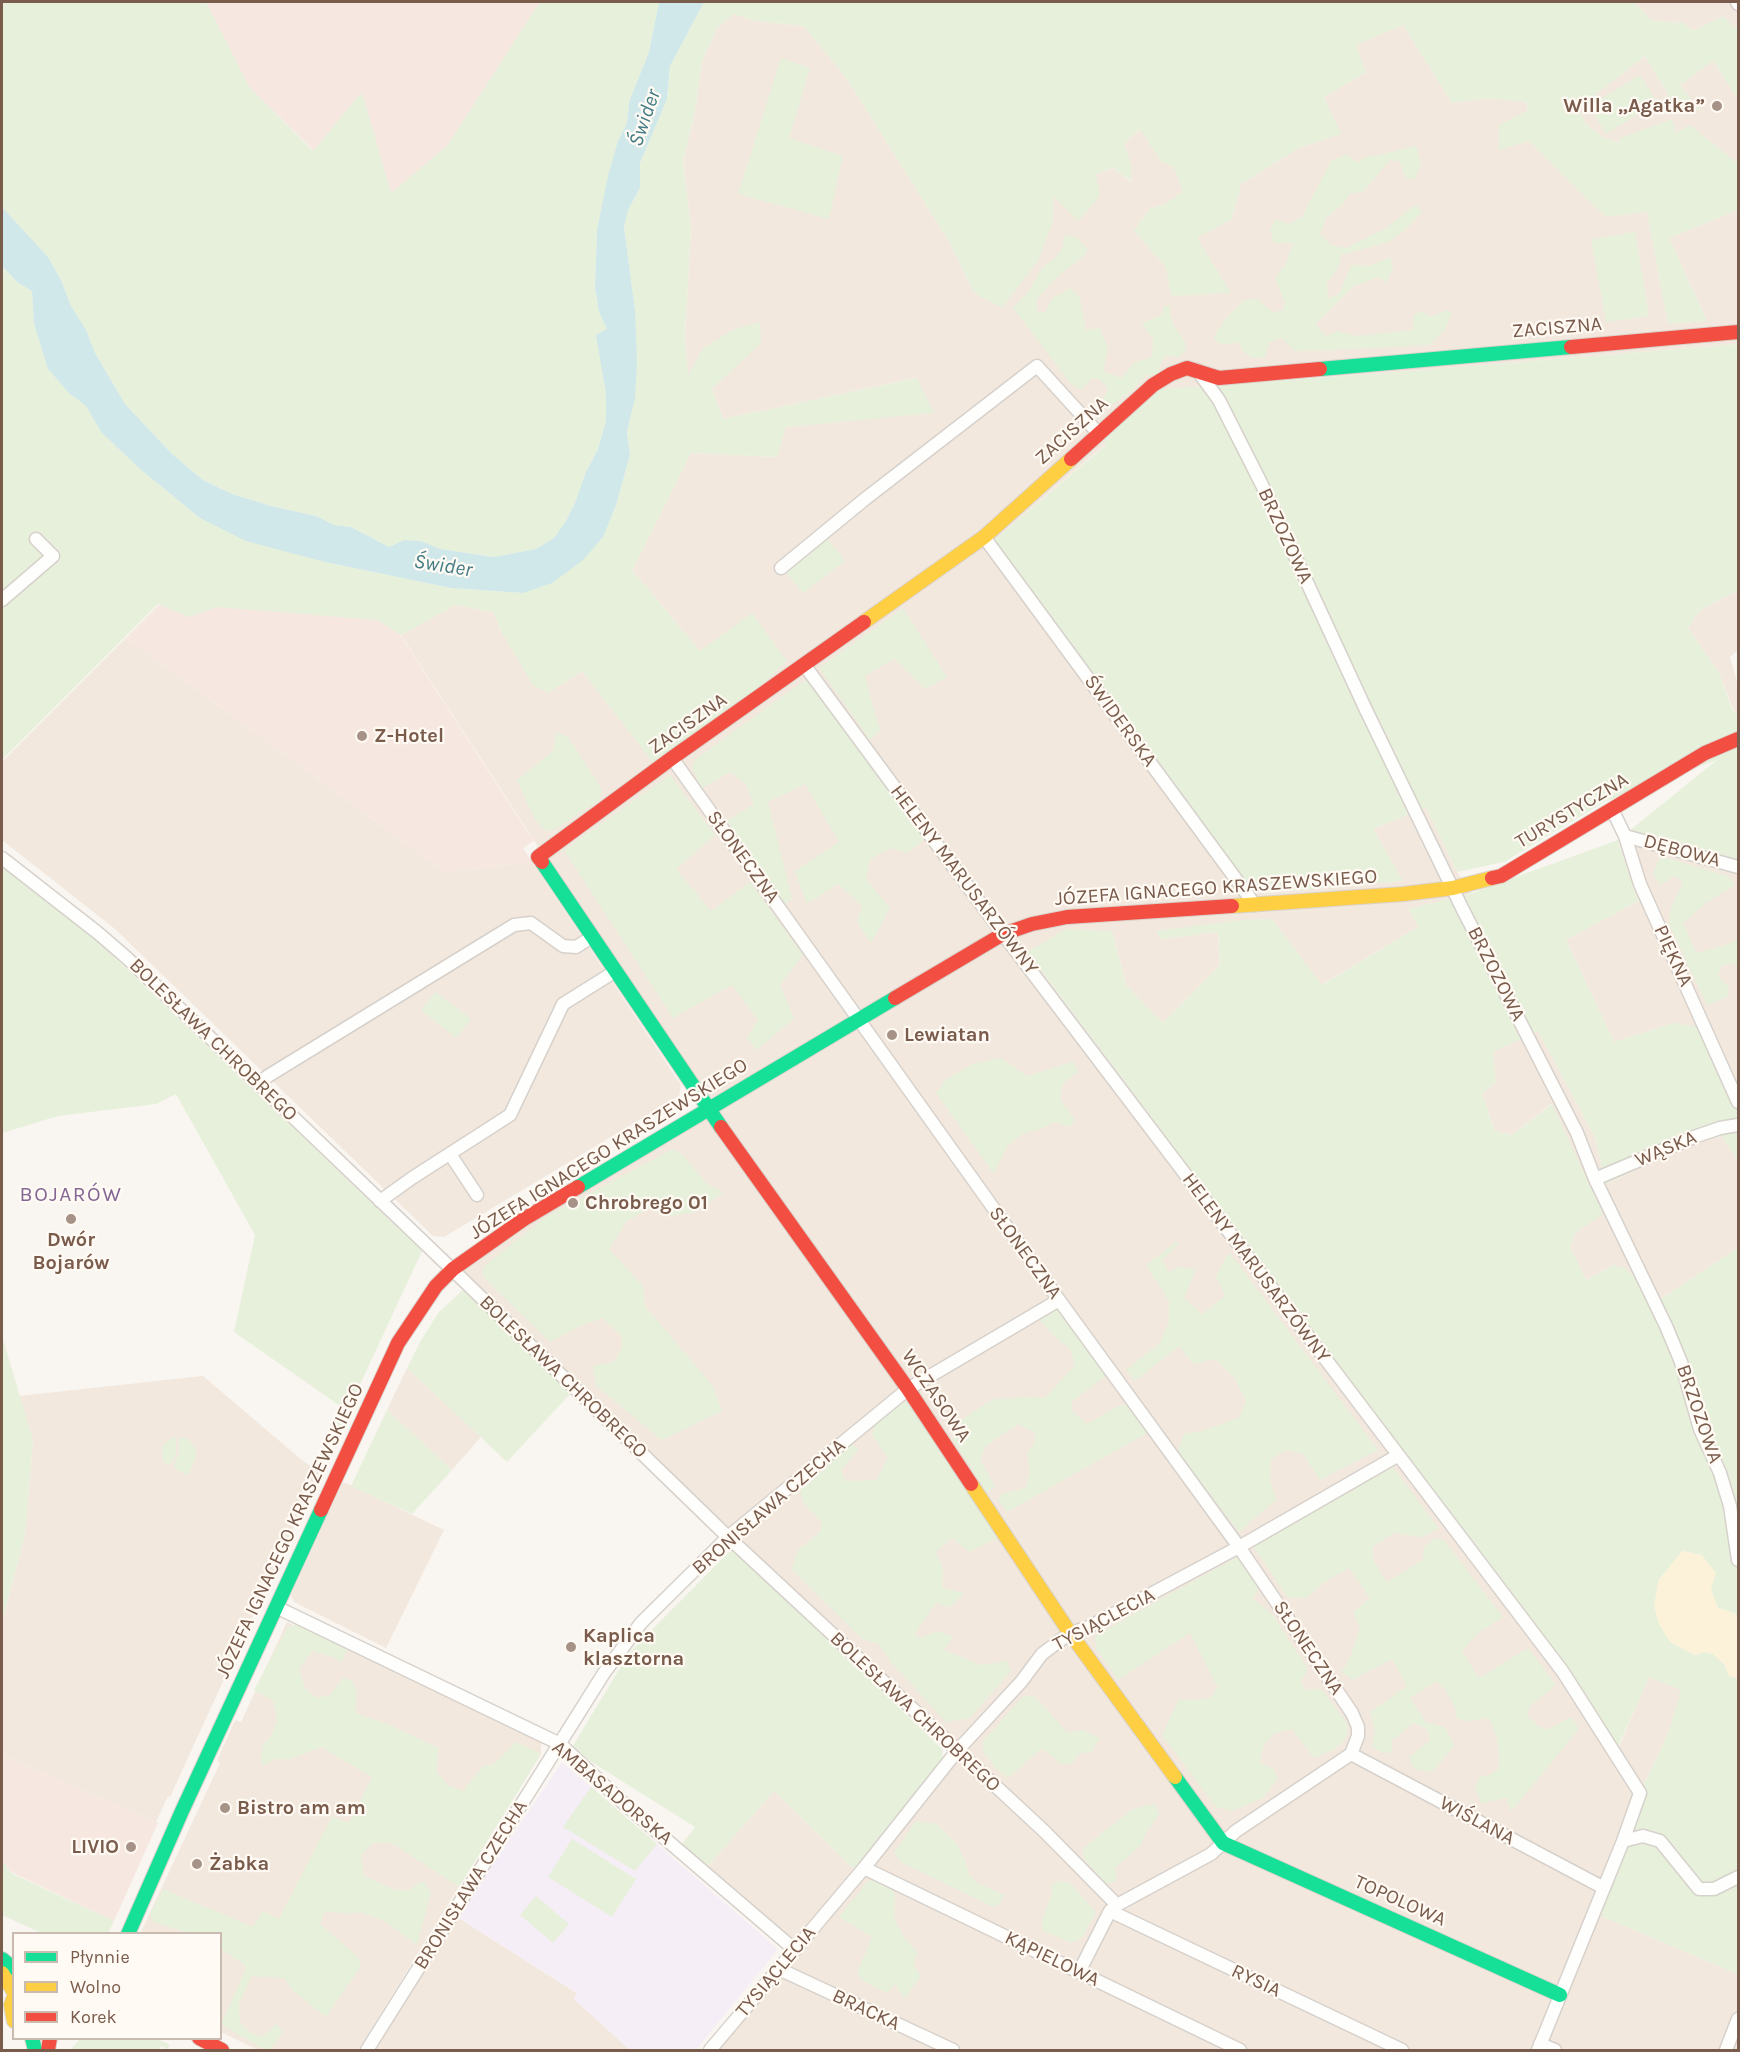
<!DOCTYPE html>
<html>
<head>
<meta charset="utf-8">
<style>
	body { margin:0 }
	#map { position:relative; width:1740px; height:2052px; overflow:hidden; background:#f9f5f0; font-family:Karla,sans-serif }
	canvas { display:block }
	.frame { position:absolute; inset:0; border:3px solid #7a5c4d; pointer-events:none }
	.legend { position:absolute; left:12px; top:1932px; width:210px; height:108px; box-sizing:border-box; background:#fffaf3; border:2px solid #cabbb1; margin:0; padding:8px 10px; list-style:none; font-size:18px; color:#7a5c4d }
	.legend li { display:flex; align-items:center; gap:12px; height:30px }
	.legend b { width:30px; border:2px solid #cabbb1 }
</style>
</head>
<body>
<div id="map">
<canvas width="1740" height="2052"></canvas>
<div class="frame"></div>
<ul class="legend">
<li><b style="height:8px;background:#16e098"></b>Płynnie</li>
<li><b style="height:8px;background:#ffcf43"></b>Wolno</li>
<li><b style="height:8px;background:#f24e42"></b>Korek</li>
</ul>
</div>
<script>
const g = document.querySelector('canvas').getContext('2d');
g.lineJoin = 'round';
function fillPath(path, color) {
  g.fillStyle = color;
  g.fill(path, 'evenodd');
}
function toPath(rows) {
  const path = new Path2D();
  for (const r of rows) {
    path.moveTo(r[0], r[1]);
    for (let i = 2; i < r.length; i += 2) path.lineTo(r[i], r[i + 1]);
  }
  return path;
}
function stroke(path, color, width, dash) {
  g.strokeStyle = color;
  g.lineWidth = width;
  g.lineCap = dash ? 'butt' : 'round';
  g.setLineDash(dash || []);
  g.stroke(path);
}
function label(font, color, halo, rows, align = 'center') {
  g.font = font + ' Karla,sans-serif';
  g.lineWidth = 4.5;
  g.setLineDash([]);
  g.textBaseline = 'middle';
  g.strokeStyle = halo;
  g.fillStyle = color;
  for (const [text, x, y, turn = 0] of rows) {
    g.save();
    g.translate(x, y);
    g.rotate((+turn || 0) * Math.PI / 180);
    g.textAlign = isNaN(turn) ? turn : align;
    if (halo) g.strokeText(text, 0, 0);
    g.fillText(text, 0, 0);
    g.restore();
  }
}
const residential = toPath([
	[1634,2,1738,2,1738,27,1735,28,1723,16,1693,31,1684,23,1652,21],
	[734,14,756,21,804,26,847,79,950,243,974,293,1053,221,1052,195,1096,174,1113,168,1131,182,1131,165,1124,143,1141,129,1161,161,1174,166,1183,191,1164,205,1150,208,1134,231,1166,267,1230,293,1196,238,1232,219,1241,184,1299,148,1340,134,1324,97,1366,72,1355,45,1403,25,1452,103,1486,98,1525,101,1528,110,1529,141,1606,217,1647,211,1668,324,1707,321,1669,238,1738,210,1738,344,1387,373,1221,384,1106,444,993,541,1249,890,1267,893,1402,881,1373,829,1426,807,1457,872,1472,893,1409,909,1418,927,1321,985,1272,919,1156,931,1160,939,1218,932,1220,965,1163,1023,1126,985,1112,931,1027,952,1571,1674,1618,1749,1649,1676,1682,1690,1668,1734,1640,1793,1594,1913,1738,1974,1738,2050,710,2050,956,1751,453,1269,708,1109,401,635,455,605,493,612,502,633,548,693,582,671,655,764,700,651,632,570,691,453,776,457,786,427,933,412,916,378,723,419,712,389,760,343,688,377,685,336,691,227,683,162,695,111,702,61,717,28],
	[1645,56,1678,111,1699,110,1680,85,1713,61,1738,99,1738,164,1690,126,1647,151,1604,138,1586,124,1577,108],
	[1738,590,1738,650,1730,657,1738,686,1738,717,1733,709,1719,673,1688,628,1699,611],
	[126,638,444,872,532,862,681,1085,679,1096,444,1237,433,1236,115,929,2,840,2,762],
	[1618,840,1738,875,1738,1109,1674,1023,1614,1042,1566,940,1638,901],
	[1538,1031,1595,1137,1606,1184,1699,1141,1722,1136,1738,1162,1738,1248,1659,1300,1613,1265,1586,1280,1570,1247,1575,1233,1551,1104,1512,1135,1495,1131,1482,1094,1496,1082,1492,1052],
	[407,1368,481,1437,452,1470,387,1410],
	[203,1376,303,1461,319,1472,170,1797,168,1796,156,1822,2,1755,2,1622,25,1535,33,1440,19,1396],
	[343,1482,444,1530,386,1648,294,1602,291,1595],
	[287,1622,418,1682,541,1741,541,1754,358,2050,258,2050,221,2032,220,1934,140,1934,220,1763,217,1761,235,1720,241,1722],
	[774,1791,854,1869,793,1941,705,1869],
	[457,1917,578,1994,574,1999,630,2050,374,2050]
]);
const commercial = toPath([
	[206,2,540,2,447,146,391,194,362,92,314,151,249,87],
	[204,560,381,605,529,834,535,840,523,848,532,862,444,872,126,638],
	[2,1755,158,1823,114,1921,13,1873,2,1861]
]);
const education = toPath([
	[562,1762,778,1949,696,2050,630,2050,574,1999,577,1993,457,1917]
]);
const green = toPath([
	[2,2,206,2,249,87,313,151,362,92,391,193,447,146,540,2,659,2,649,52,629,102,627,123,618,141,597,230,595,288,599,312,607,329,602,367,606,394,606,421,598,449,585,474,575,503,566,521,554,538,536,549,495,557,440,549,421,541,404,540,389,547,351,527,334,525,316,516,271,506,232,494,203,480,172,454,125,404,95,353,86,331,71,306,61,280,48,257,2,207],
	[704,2,1634,2,1652,21,1684,23,1693,31,1723,16,1735,28,1738,27,1738,99,1713,61,1680,85,1700,110,1678,111,1645,56,1578,108,1586,124,1604,138,1620,143,1620,138,1672,119,1676,133,1690,125,1738,164,1738,210,1669,238,1707,321,1668,324,1647,212,1606,217,1529,141,1499,150,1498,126,1528,110,1526,102,1486,98,1452,103,1403,25,1356,45,1366,72,1324,97,1341,134,1299,148,1241,184,1232,219,1197,238,1231,293,1171,296,1166,267,1134,231,1150,208,1164,205,1183,191,1174,167,1161,161,1140,129,1124,143,1131,165,1132,182,1113,168,1096,174,1100,196,1078,221,1053,196,1053,221,1039,259,1002,308,974,293,950,243,847,79,804,26,756,21,734,14,717,28,702,61,695,111,683,162,691,227,685,336,688,376,702,349,732,330,760,322,761,343,712,389,723,419,917,378,934,413,786,427,777,457,691,453,632,570,700,651,752,613,787,661,745,701,655,765,582,671,548,693,533,685,502,633,493,612,455,605,401,635,377,620,218,607,189,617,158,604,2,760,2,266,17,282,32,291,34,324,48,369,69,393,86,406,101,432,140,469,200,518,325,562,451,588,523,593,603,537,616,505,630,455,627,432,635,398,635,310,624,227,628,210,640,188,640,163,667,99,670,66],
	[781,58,810,68,789,138,843,156,829,219,738,194],
	[1640,75,1657,102,1606,134,1589,106],
	[1416,146,1421,163,1416,178,1406,179,1399,161,1390,160,1364,191,1349,194,1344,203,1326,218,1320,234,1331,245,1346,248,1386,228,1416,204,1422,212,1405,230,1389,242,1341,255,1339,267,1327,283,1328,298,1340,293,1351,265,1370,266,1390,257,1393,269,1387,282,1378,277,1354,286,1316,324,1326,337,1336,331,1357,336,1414,330,1413,315,1422,311,1431,317,1446,310,1452,312,1445,330,1429,345,1334,350,1294,351,1282,338,1269,342,1265,358,1252,358,1243,351,1238,342,1222,345,1213,338,1225,319,1244,300,1257,299,1274,313,1283,309,1285,302,1275,278,1286,264,1293,243,1274,243,1270,229,1276,219,1289,224,1302,217,1331,161,1347,154,1358,163,1364,157,1378,155],
	[1635,232,1649,316,1606,322,1591,239],
	[1065,235,1076,237,1087,248,1086,254,1055,279,1037,299,1037,311,1045,313,1052,298,1071,288,1080,298,1086,330,1100,328,1108,348,1103,371,1121,378,1135,362,1152,357,1153,339,1142,324,1163,314,1163,307,1171,305,1170,313,1173,324,1185,342,1186,350,1179,357,1166,356,1159,367,1161,375,1147,375,1127,395,1110,406,1102,402,1108,389,1099,379,1092,378,1081,390,1071,384,1013,308,1028,292,1043,267,1054,259,1063,247],
	[1738,344,1738,590,1699,611,1688,628,1719,673,1732,709,1738,717,1738,875,1618,841,1638,901,1566,940,1614,1042,1674,1023,1698,1027,1734,1106,1738,1109,1738,1162,1722,1136,1699,1141,1606,1184,1595,1137,1538,1031,1493,1052,1496,1082,1482,1094,1495,1131,1512,1135,1552,1104,1603,1214,1575,1233,1570,1247,1586,1280,1613,1265,1624,1267,1659,1300,1738,1248,1738,1619,1734,1613,1718,1608,1711,1590,1702,1555,1683,1551,1658,1581,1670,1642,1695,1655,1703,1652,1713,1654,1725,1665,1729,1676,1738,1678,1738,1974,1594,1913,1640,1793,1668,1734,1681,1690,1649,1677,1617,1749,1571,1674,1027,952,1066,929,1112,931,1126,985,1163,1023,1220,965,1218,932,1160,939,1156,931,1240,920,1272,919,1322,985,1418,927,1409,909,1472,893,1618,840,1717,760,1606,801,1504,862,1457,872,1426,807,1373,829,1403,881,1267,893,1249,890,993,541,1106,445,1102,427,1160,389,1387,373],
	[827,538,845,561,803,593,785,571],
	[903,608,947,677,926,689,894,659,865,676,880,731,870,740,819,668],
	[808,678,924,840,907,853,891,848,870,859,866,879,890,908,871,943,857,923,862,906,838,884,807,904,795,871,839,842,805,784,768,802,792,899,784,905,727,821,754,804,745,783,730,772,701,789,692,766,697,758,715,745],
	[556,732,568,737,602,789,600,800,557,828,545,831,534,818,517,780,553,751],
	[670,775,715,835,676,869,711,911,750,882,803,955,780,985,794,1018,757,1050,747,1038,758,1020,732,985,673,1018,564,850],
	[1660,858,1667,858,1728,876,1735,885,1706,903,1683,923,1696,953,1726,945,1738,939,1738,966,1731,963,1722,966,1718,976,1729,987,1727,997,1707,1005,1669,924,1671,907,1683,882,1674,876,1661,885,1653,874],
	[2,866,92,936,422,1251,326,1458,320,1455,343,1408,234,1332,255,1235,176,1094,156,1104,58,1116,2,1133],
	[436,992,471,1019,456,1038,421,1010],
	[1001,1058,1027,1076,1073,1062,1079,1071,1063,1083,1060,1099,1075,1120,1070,1127,1054,1122,1041,1129,1024,1133,1007,1146,994,1174,936,1093,946,1080,972,1064],
	[673,1149,684,1156,705,1182,723,1193,692,1213,671,1216,654,1205,627,1221,609,1249,643,1286,645,1306,713,1386,722,1411,662,1440,596,1386,593,1366,614,1362,622,1348,622,1336,602,1318,580,1326,550,1342,483,1277,483,1267,547,1216],
	[1177,1241,1178,1245,1162,1260,1169,1272,1179,1267,1196,1269,1184,1298,1202,1314,1225,1296,1216,1277,1229,1252,1378,1450,1320,1480,1303,1454,1286,1450,1271,1459,1270,1482,1277,1499,1239,1532,1177,1453,1184,1434,1201,1431,1239,1418,1246,1401,1235,1379,1215,1359,1193,1364,1179,1346,1135,1381,1126,1370,1160,1343,1169,1322,1169,1301,1146,1265],
	[464,1289,570,1394,507,1462,407,1368,420,1342,439,1312],
	[1057,1309,1075,1329,1106,1376,1071,1402,1073,1412,1087,1424,1120,1405,1130,1405,1147,1433,1007,1512,998,1500,1001,1494,1026,1488,1030,1471,1027,1454,1035,1442,1035,1433,1019,1424,1004,1433,984,1448,981,1461,995,1486,987,1493,954,1441,952,1426,993,1399,1033,1397,1045,1398,1075,1365,1070,1349,1055,1337,1038,1318,1047,1312],
	[2,1336,33,1440,25,1535,2,1622],
	[906,1401,912,1407,1001,1536,969,1552,952,1538,936,1552,943,1569,942,1588,964,1593,951,1607,936,1603,915,1633,919,1638,938,1631,953,1637,944,1650,981,1665,1008,1661,1011,1671,970,1718,946,1722,891,1662,879,1644,862,1639,792,1570,797,1551,820,1532,822,1523,803,1502,800,1490,851,1444,859,1449,841,1470,845,1481,876,1480,888,1458,872,1435,875,1424],
	[387,1410,452,1470,412,1514,351,1486],
	[173,1437,175,1437,176,1441,176,1454,172,1463,168,1465,162,1460,162,1451,163,1445],
	[181,1437,189,1440,196,1449,195,1460,187,1476,174,1467,179,1451,179,1438],
	[1393,1467,1439,1529,1421,1537,1394,1533,1373,1547,1373,1560,1387,1582,1423,1560,1424,1547,1434,1538,1444,1540,1503,1617,1478,1633,1462,1651,1479,1678,1528,1648,1556,1685,1529,1707,1527,1716,1538,1726,1547,1730,1571,1717,1576,1723,1578,1730,1515,1807,1510,1810,1507,1798,1481,1803,1475,1787,1479,1777,1490,1775,1498,1769,1499,1756,1497,1738,1489,1718,1466,1721,1457,1718,1454,1705,1444,1688,1436,1681,1410,1698,1426,1722,1444,1727,1455,1745,1432,1772,1414,1769,1409,1757,1430,1741,1427,1729,1414,1723,1391,1741,1393,1752,1383,1753,1372,1747,1375,1730,1370,1712,1407,1686,1392,1659,1352,1680,1342,1672,1351,1655,1360,1628,1353,1612,1370,1598,1349,1568,1326,1581,1306,1598,1288,1598,1253,1546],
	[734,1547,943,1750,942,1760,854,1869,774,1791,705,1869,679,1848,695,1827,571,1749,629,1653],
	[1237,1557,1259,1587,1253,1599,1272,1614,1308,1669,1301,1682,1305,1690,1321,1689,1348,1724,1346,1739,1333,1750,1314,1758,1292,1729,1275,1733,1264,1744,1260,1763,1274,1769,1278,1779,1263,1798,1232,1811,1216,1807,1162,1735,1179,1699,1194,1700,1210,1698,1218,1688,1190,1633,1118,1680,1096,1649,1095,1636],
	[298,1624,348,1648,341,1663,331,1656,312,1651,299,1668,305,1688,316,1698,330,1695,344,1677,352,1681,357,1692,355,1713,385,1723,439,1748,436,1771,449,1786,463,1791,483,1766,494,1764,516,1742,541,1754,459,1887,392,1843,373,1843,361,1855,364,1876,395,1890,409,1890,423,1881,431,1892,417,1945,383,1920,359,1912,349,1914,325,1911,320,1924,358,1957,361,1966,326,2017,293,1991,284,1978,252,1976,239,2003,240,2022,251,2033,262,2037,276,2024,283,2032,270,2050,265,2050,221,2024,246,1969,245,1965,221,1949,220,1934,189,1933,153,1922,150,1914,163,1889,253,1927,262,1911,279,1919,332,1816,349,1823,372,1777,321,1747,290,1759,275,1759,263,1766,261,1759,263,1744,272,1735,277,1720,273,1701,254,1690,288,1627],
	[1033,1695,1046,1708,1067,1733,1082,1730,1100,1738,1091,1752,1080,1753,1071,1764,1061,1764,1042,1748,1008,1778,996,1768,983,1752,983,1742,1022,1697],
	[591,1787,657,1844,635,1871,563,1827],
	[1155,1804,1159,1814,1146,1833,1141,1845,1115,1868,1117,1881,1107,1884,1084,1859,1083,1848,1133,1809],
	[916,1821,937,1824,956,1843,965,1860,970,1876,979,1884,1005,1895,995,1908,901,1862,894,1853],
	[572,1839,636,1879,612,1917,548,1877],
	[2,1861,13,1874,114,1921,108,1933,41,1933,2,1915],
	[881,1880,892,1887,895,1896,894,1919,906,1940,918,1953,913,1965,921,1976,904,1999,895,1984,887,1993,863,1981,857,1973,872,1937,839,1917,868,1881],
	[1060,1881,1070,1883,1096,1912,1082,1938,1071,1943,1042,1930,1042,1920,1052,1893,1051,1885],
	[536,1896,569,1924,553,1943,520,1915],
	[80,2039,158,2039,170,2045,167,2049,161,2046,159,2050,70,2050]
]);
const sand = toPath([
	[1682,1551,1702,1555,1716,1573,1711,1590,1718,1608,1734,1613,1738,1619,1738,1678,1729,1676,1725,1665,1713,1654,1704,1652,1695,1655,1670,1642,1659,1624,1654,1606,1658,1581]
]);
const water = toPath([
	[659,2,704,2,670,66,667,99,640,163,640,188,628,210,624,227,635,310,637,362,635,398,627,432,630,455,616,505,603,537,583,560,552,583,523,593,451,588,325,562,246,541,200,518,140,469,101,432,86,406,69,393,48,369,34,324,32,291,17,282,2,266,2,207,48,257,61,280,71,306,86,330,95,353,125,404,172,454,203,480,232,494,271,506,316,516,334,525,351,527,389,547,404,540,421,541,440,549,494,557,536,549,554,538,566,521,575,503,585,474,598,449,606,421,606,394,596,335,607,329,599,312,595,288,597,230,608,176,618,141,627,123,629,102,649,52]
]);
const street = toPath([
	[1737,2,1738,4],
	[1197,370,1219,400,1262,485,1366,710,1462,908,1577,1133,1595,1179,1666,1326,1681,1362,1700,1429,1720,1473,1730,1506,1738,1560],
	[984,537,1255,905],
	[781,568,865,499,1037,366,1098,433],
	[2,600,53,556,36,539],
	[805,666,1003,934,1563,1672,1640,1793,1623,1841,1538,2050],
	[672,758,1059,1300,1239,1547,1352,1713,1358,1727,1358,1736,1351,1754,1236,1831,1211,1854,1117,1905,1110,1911,1079,1972],
	[1612,809,1625,836,1640,884,1738,1102],
	[1625,836,1738,867],
	[2,858,98,933,127,958,459,1276,728,1537,1045,1832,1117,1905],
	[259,1083,268,1076,514,925,531,923,563,946,576,947,592,937],
	[450,1154,477,1195],
	[1595,1179,1694,1137,1720,1128,1738,1125],
	[380,1201,412,1178,510,1115,563,1004,614,972],
	[276,1607,560,1744,620,1800,795,1950],
	[1351,1754,1604,1888],
	[1623,1841,1643,1836,1660,1841,1699,1889,1714,1889,1738,1877],
	[864,1868,1240,2050],
	[1110,1911,1402,2050],
	[779,1969,953,2050],
	[1540,2044,1555,2050],
	[367,2050,604,1673,641,1623,728,1537,908,1389,1059,1300],
	[710,2050,864,1868,957,1751,1021,1682,1042,1654,1070,1633,1087,1628,1239,1547,1397,1456],
	[1726,2050,1738,2019]
]);
const fast = toPath([
	[1320,369,1571,347],
	[542,862,721,1127],
	[578,1187,895,998],
	[1175,1777,1223,1843,1560,1995],
	[128,1934,182,1811,321,1510],
	[2,1959,14,1969],
	[32,2038,35,2050]
]);
const slow = toPath([
	[864,622,984,537,1071,459],
	[1232,906,1403,894,1453,888,1492,878],
	[971,1484,1070,1633,1175,1777],
	[2,1973,14,1992],
	[14,1997,11,2005,14,2021]
]);
const jam = toPath([
	[1571,347,1738,332],
	[1071,459,1153,385,1171,374,1187,368,1219,378,1320,369],
	[542,862,538,857,672,758,864,622],
	[1492,878,1501,876,1705,753,1738,739],
	[895,998,1003,934,1032,924,1067,917,1232,906],
	[721,1127,908,1389,971,1484],
	[321,1510,398,1343,436,1286,453,1269,524,1219,578,1187],
	[199,2038,222,2050],
	[48,2050,50,2038]
]);
const markers = [
	[1717,106,6,"#a69286"],
	[362,736,6,"#a69286"],
	[892,1035,6,"#a69286"],
	[573,1203,6,"#a69286"],
	[71,1219,6,"#a69286"],
	[571,1647,6,"#a69286"],
	[225,1808,6,"#a69286"],
	[131,1847,6,"#a69286"],
	[197,1864,6,"#a69286"]
];
const poiNames = [
	["Willa „Agatka”",1705,106,"right"],
	["Z-Hotel",374,736],
	["Lewiatan",904,1035],
	["Chrobrego 01",585,1203],
	["Dwór",71,1240,"center"],
	["Bojarów",71,1263,"center"],
	["Kaplica",583,1636],
	["klasztorna",583,1659],
	["Bistro am am",237,1808],
	["LIVIO",119,1847,"right"],
	["Żabka",209,1864]
];
const streetNames = [
	["ZACISZNA",1557,328,-5],
	["ZACISZNA",1072,431,-42],
	["BRZOZOWA",1285,536,65],
	["ŚWIDERSKA",1120,721,54],
	["ZACISZNA",688,724,-35],
	["TURYSTYCZNA",1572,811,-31],
	["DĘBOWA",1682,851,15],
	["SŁONECZNA",743,857,54],
	["HELENY MARUSARZÓWNY",964,880,53],
	["JÓZEFA IGNACEGO KRASZEWSKIEGO",1216,888,-4],
	["PIĘKNA",1673,956,65],
	["BRZOZOWA",1496,974,63],
	["BOLESŁAWA CHROBREGO",213,1040,44],
	["JÓZEFA IGNACEGO KRASZEWSKIEGO",609,1149,-32],
	["WĄSKA",1666,1149,-23],
	["SŁONECZNA",1025,1253,54],
	["HELENY MARUSARZÓWNY",1256,1268,53],
	["BOLESŁAWA CHROBREGO",563,1377,44],
	["WCZASOWA",936,1396,56],
	["BRZOZOWA",1699,1414,71],
	["BRONISŁAWA CZECHA",769,1507,-41],
	["JÓZEFA IGNACEGO KRASZEWSKIEGO",290,1531,-65],
	["TYSIĄCLECIA",1104,1620,-28],
	["SŁONECZNA",1308,1648,56],
	["BOLESŁAWA CHROBREGO",915,1712,43],
	["AMBASADORSKA",612,1793,40],
	["WIŚLANA",1477,1821,28],
	["BRONISŁAWA CZECHA",471,1885,-58],
	["TOPOLOWA",1400,1901,24],
	["KĄPIELOWA",1052,1959,26],
	["TYSIĄCLECIA",776,1972,-50],
	["RYSIA",1256,1981,25],
	["BRACKA",866,2010,25]
];
const waterNames = [
	["Świder",645,118,-71],
	["Świder",443,566,9]
];
const neighbourhoodNames = [
	["BOJARÓW",71,1195]
];
fillPath(residential, '#f2e8de');
fillPath(commercial, '#f6e8e1');
fillPath(education, '#f6eef6');
fillPath(green, '#e7f0db');
fillPath(sand, '#fbf2d9');
fillPath(water, '#d0e8ea');
stroke(street, '#d7d1cb', 15);
stroke(fast, '#d9d2cb', 16);
stroke(slow, '#d9d2cb', 16);
stroke(jam, '#d9d2cb', 16);
stroke(street, '#fefefd', 12);
stroke(fast, '#16e098', 14);
stroke(slow, '#ffcf43', 14);
stroke(jam, '#f24e42', 14);
for (const [x, y, r, color] of markers) {
  const dot = new Path2D();
  dot.arc(x, y, r, 0, 2 * Math.PI);
  g.fillStyle = color;
  g.fill(dot);
  stroke(dot, '#fffaf3', 2);
}
label('bold 20px', '#7a5c4d', '#fffaf3', poiNames, 'left');
label('20px', '#7a5c4d', '#fffaf3', streetNames);
label('italic 21px', '#437c86', '#fffaf3', waterNames);
g.letterSpacing = '1.5px';
label('21px', '#846695', '#fffaf3', neighbourhoodNames);
g.letterSpacing = '0px';
</script>
</body>
</html>
